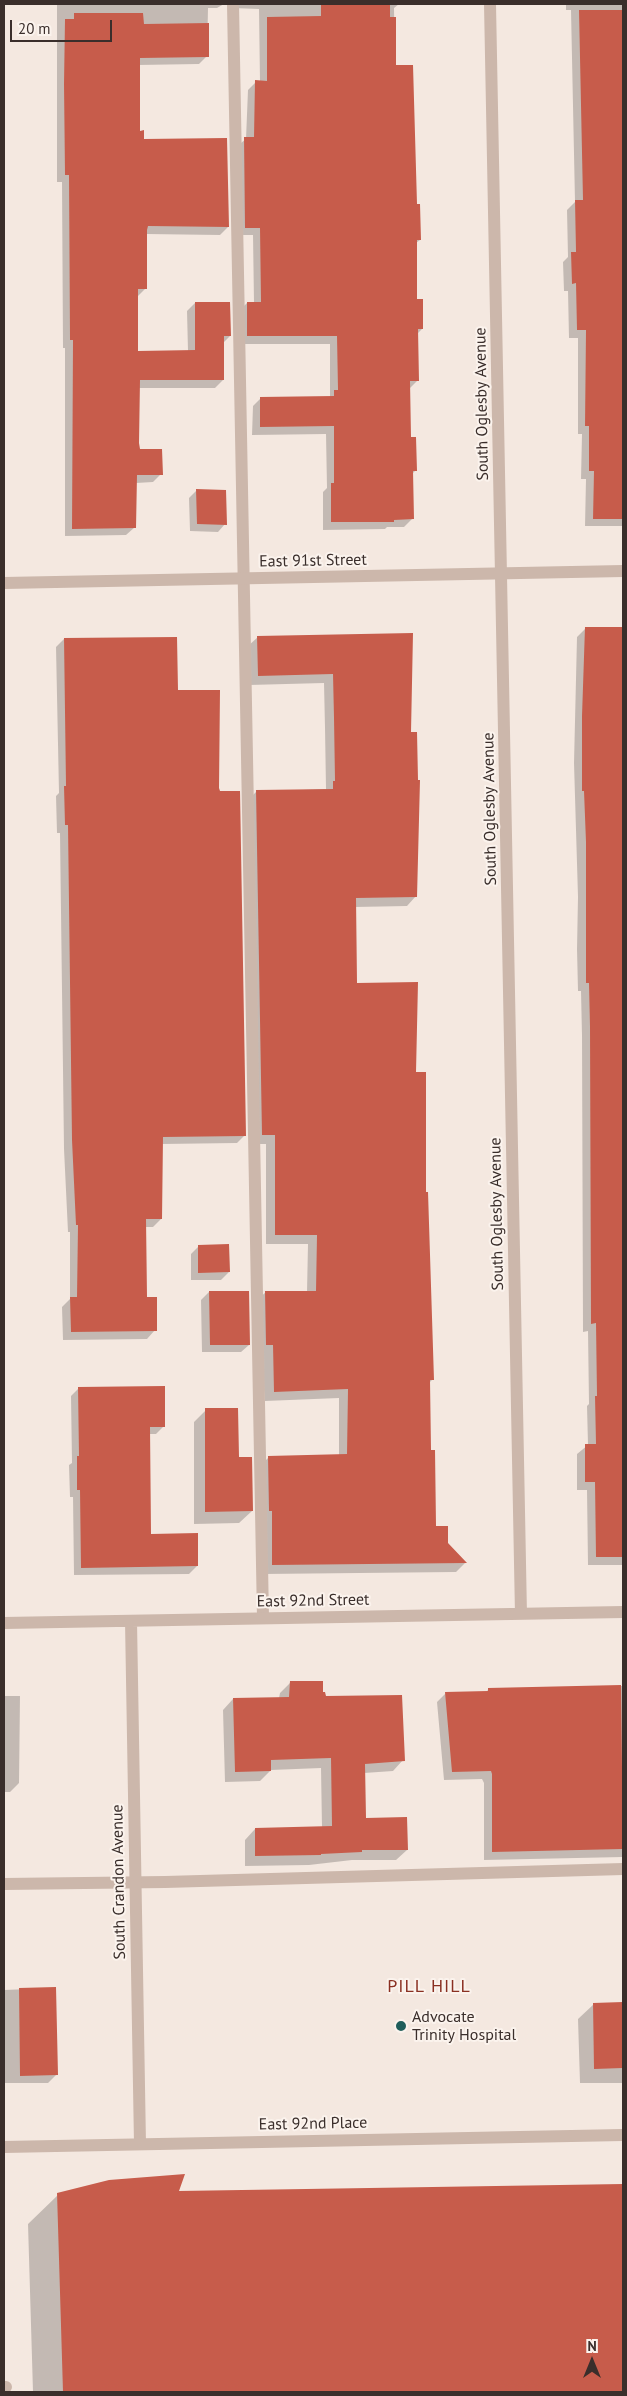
<!DOCTYPE html>
<html>
<head>
<meta charset="utf-8">
<style>
	body { margin:0 }
	#map { position:relative; width:627px; height:2396px; overflow:hidden; background:#f4e8e0; font-family:"PT Sans",sans-serif }
	canvas { display:block }
	.frame { position:absolute; inset:0; border:5px solid #3a2e2b; pointer-events:none }
	.north { position:absolute; left:567px; top:2336px; width:50px; height:50px; -webkit-text-stroke:4px #fbf3ed; paint-order:stroke; rotate:0deg; font-size:14px; font-weight:700; line-height:20px; text-align:center; color:#3a2e2b }
	.north::after { content:''; display:block; margin:auto; width:18px; height:22px; background:#3a2e2b; clip-path:polygon(50% 0,100% 100%,50% 72%,0 100%) }
	.scale { position:absolute; left:10px; top:20px; width:102px; height:22px; box-sizing:border-box; border:2px solid #3a2e2b; border-top:0; padding-left:6px; font-size:15px; line-height:18px; white-space:nowrap; color:#3a2e2b; -webkit-text-stroke:4px #fbf3ed; paint-order:stroke }
</style>
</head>
<body>
<div id="map">
<canvas width="627" height="2396"></canvas>
<div class="frame"></div>
<div class="north">N</div>
<div class="scale">20 m</div>
</div>
<script>
const g = document.querySelector('canvas').getContext('2d');
g.lineJoin = 'round';
function fillPath(path, color) {
  g.fillStyle = color;
  g.fill(path, 'evenodd');
}
function toPath(rows) {
  const path = new Path2D();
  for (const r of rows) {
    path.moveTo(r[0], r[1]);
    for (let i = 2; i < r.length; i += 2) path.lineTo(r[i], r[i + 1]);
  }
  return path;
}
function stroke(path, color, width, dash) {
  g.strokeStyle = color;
  g.lineWidth = width;
  g.lineCap = dash ? 'butt' : 'round';
  g.setLineDash(dash || []);
  g.stroke(path);
}
function label(font, color, halo, rows, align = 'center') {
  g.font = font + ' "PT Sans",sans-serif';
  g.lineWidth = 4;
  g.setLineDash([]);
  g.textBaseline = 'middle';
  g.strokeStyle = halo;
  g.fillStyle = color;
  for (const [text, x, y, turn = 0] of rows) {
    g.save();
    g.translate(x, y);
    g.rotate((+turn || 0) * Math.PI / 180);
    g.textAlign = isNaN(turn) ? turn : align;
    if (halo) g.strokeText(text, 0, 0);
    g.fillText(text, 0, 0);
    g.restore();
  }
}
const shadow = toPath([
	[57,4,224,4,217,8,208,8,207,56,199,64,138,65,139,132,143,141,228,227,220,235,146,234,146,288,138,296,137,352,188,351,187,311,195,303,230,336,223,343,223,380,215,388,139,388,138,444,140,450,161,474,153,482,136,483,135,527,126,535,65,536,65,348,63,348,62,182,57,182],
	[225,4,399,4,394,8,395,66,420,240,416,243,416,300,422,329,417,334,418,380,409,389,410,438,415,471,412,474,412,519,404,527,387,527,385,529,323,530,323,492,327,488,326,434,252,435,253,406,261,398,330,397,330,344,240,344,239,311,247,303,254,303,253,235,238,235,236,147,246,139,248,90,256,82,260,82,259,9,232,8],
	[566,4,623,4,623,526,585,526,586,479,581,479,582,434,578,434,578,338,569,338,568,291,564,291,563,262,568,257,567,210,575,202,571,10,566,10],
	[197,490,225,524,218,532,190,531,189,498],
	[586,628,623,628,623,1565,588,1565,587,1490,577,1490,577,1454,588,1445,587,1406,589,1404,588,1331,583,1332,582,1036,581,991,578,991,577,949,578,897,574,763,577,637],
	[412,634,410,734,416,896,407,906,355,907,356,985,415,1073,425,1193,433,1379,429,1383,430,1451,435,1527,446,1544,465,1563,456,1572,263,1574,259,1467,269,1457,339,1455,339,1398,265,1401,256,1301,266,1292,307,1292,308,1244,266,1244,266,1144,253,1144,247,801,256,792,326,789,325,728,324,683,249,685,248,646,258,637],
	[64,639,177,692,218,788,245,1135,237,1143,162,1144,161,1219,153,1227,145,1227,146,1298,155,1330,147,1339,63,1340,62,1307,70,1299,70,1232,68,1232,64,1149,60,833,57,833,56,796,59,793,56,647],
	[199,1246,229,1272,221,1280,191,1280,191,1254],
	[209,1292,249,1345,241,1352,202,1352,201,1300],
	[79,1388,164,1426,156,1434,149,1434,150,1535,197,1566,189,1574,74,1575,73,1497,70,1497,69,1465,72,1463,71,1396],
	[206,1410,238,1458,252,1511,239,1523,194,1524,194,1422],
	[290,1683,322,1693,403,1760,393,1771,364,1773,364,1819,407,1850,396,1860,352,1860,309,1865,245,1866,245,1840,255,1829,322,1828,321,1768,271,1770,260,1781,225,1782,223,1710,233,1699,279,1698,280,1693],
	[622,1686,623,1857,484,1860,484,1783,482,1779,444,1780,437,1702,446,1693,485,1693,489,1689],
	[4,1696,20,1696,19,1783,10,1792,4,1792],
	[54,1988,57,2074,48,2083,4,2083,4,1990],
	[594,2004,623,2004,623,2083,580,2083,578,2019],
	[623,2185,623,2392,33,2392,28,2224,58,2195]
]);
const building = toPath([
	[321,4,390,4,390,17,396,17,396,65,413,65,417,204,420,204,421,240,417,240,417,299,423,299,423,329,418,329,419,381,410,381,411,437,416,437,417,471,413,471,414,519,394,520,394,522,331,522,331,483,334,483,334,426,260,427,260,397,334,396,334,390,338,390,337,336,247,336,247,302,261,302,260,228,245,228,244,137,254,137,255,80,267,81,267,17,321,16],
	[579,10,623,10,623,519,593,519,594,471,589,471,589,426,585,426,586,330,577,330,576,283,572,284,571,252,576,252,575,200,583,200],
	[74,13,143,13,144,24,209,23,209,57,140,58,140,131,144,130,144,139,227,138,229,227,148,226,147,230,147,289,138,289,138,351,195,350,195,302,230,302,231,336,224,336,224,380,140,380,139,443,140,449,162,449,163,475,137,475,136,528,72,529,73,340,70,340,69,175,65,175,64,84,65,19,74,19],
	[196,489,226,490,227,525,197,524],
	[585,627,623,627,623,1557,596,1557,595,1482,585,1482,585,1444,596,1444,595,1396,597,1396,596,1323,591,1324,590,1027,589,983,586,983,586,842,584,791,582,791,582,716],
	[413,633,411,732,417,732,418,780,420,780,417,897,356,898,357,983,418,982,416,1072,426,1072,426,1192,428,1192,434,1380,430,1380,431,1450,435,1450,436,1526,448,1526,448,1543,467,1563,272,1565,272,1511,269,1511,268,1456,347,1454,348,1389,274,1392,273,1345,266,1345,265,1291,316,1291,317,1235,275,1235,275,1135,262,1135,256,790,333,789,333,781,335,781,334,718,333,674,258,676,257,636],
	[177,637,178,690,220,690,219,788,220,791,240,791,246,1136,163,1137,162,1219,146,1219,147,1297,157,1297,157,1331,71,1332,70,1297,77,1297,78,1225,76,1225,72,1140,68,825,65,825,64,786,66,786,64,638],
	[229,1244,230,1272,198,1273,198,1245],
	[209,1291,249,1291,250,1345,210,1345],
	[165,1386,165,1427,150,1427,151,1534,198,1533,198,1566,81,1568,80,1490,77,1490,77,1456,79,1456,78,1387],
	[205,1408,238,1408,239,1457,252,1457,253,1511,205,1512],
	[290,1681,323,1681,323,1692,325,1692,326,1696,402,1695,405,1761,365,1764,366,1818,407,1817,408,1850,362,1850,362,1852,321,1854,321,1855,255,1856,255,1828,332,1826,331,1758,271,1760,271,1771,235,1772,233,1698,289,1697],
	[621,1685,623,1849,492,1852,492,1774,491,1771,452,1772,445,1692,488,1691,488,1688],
	[56,1987,58,2075,20,2076,19,1988],
	[623,2002,623,2068,594,2069,593,2003],
	[185,2174,179,2191,623,2184,623,2392,63,2392,57,2193,109,2180]
]);
const service = toPath([
	[233,4,263,1618],
	[4,1884,165,1882,623,1869],
	[4,2387,6,2387]
]);
const minor = toPath([
	[490,4,521,1614],
	[4,583,623,571],
	[131,1621,140,2144],
	[4,1623,623,1612],
	[4,2147,623,2135]
]);
const markers = [
	[401,2026,6,"#1f5d5a"]
];
const streetNames = [
	["South Oglesby Avenue",482,404,-91],
	["East 91st Street",313,561,-1],
	["South Oglesby Avenue",490,809,-91],
	["South Oglesby Avenue",497,1214,-91],
	["East 92nd Street",313,1601,-1],
	["South Crandon Avenue",119,1882,-91],
	["East 92nd Place",313,2124,-1]
];
const poiNames = [
	["Advocate",412,2017],
	["Trinity Hospital",412,2035]
];
const neighbourhoodNames = [
	["PILL HILL",429,1987]
];
fillPath(shadow, '#0003');
fillPath(building, '#c75c4b');
stroke(service, '#ccb7ab', 12);
stroke(minor, '#ccb7ab', 12);
for (const [x, y, r, color] of markers) {
  const dot = new Path2D();
  dot.arc(x, y, r, 0, 2 * Math.PI);
  g.fillStyle = color;
  g.fill(dot);
  stroke(dot, '#fbf3ed', 2);
}
label('16px', '#3a2e2b', '#fbf3ed', streetNames);
label('16px', '#3a2e2b', '#fbf3ed', poiNames, 'left');
g.letterSpacing = '1px';
label('18px', '#8a3022', '#fbf3ed', neighbourhoodNames);
g.letterSpacing = '0px';
</script>
</body>
</html>
